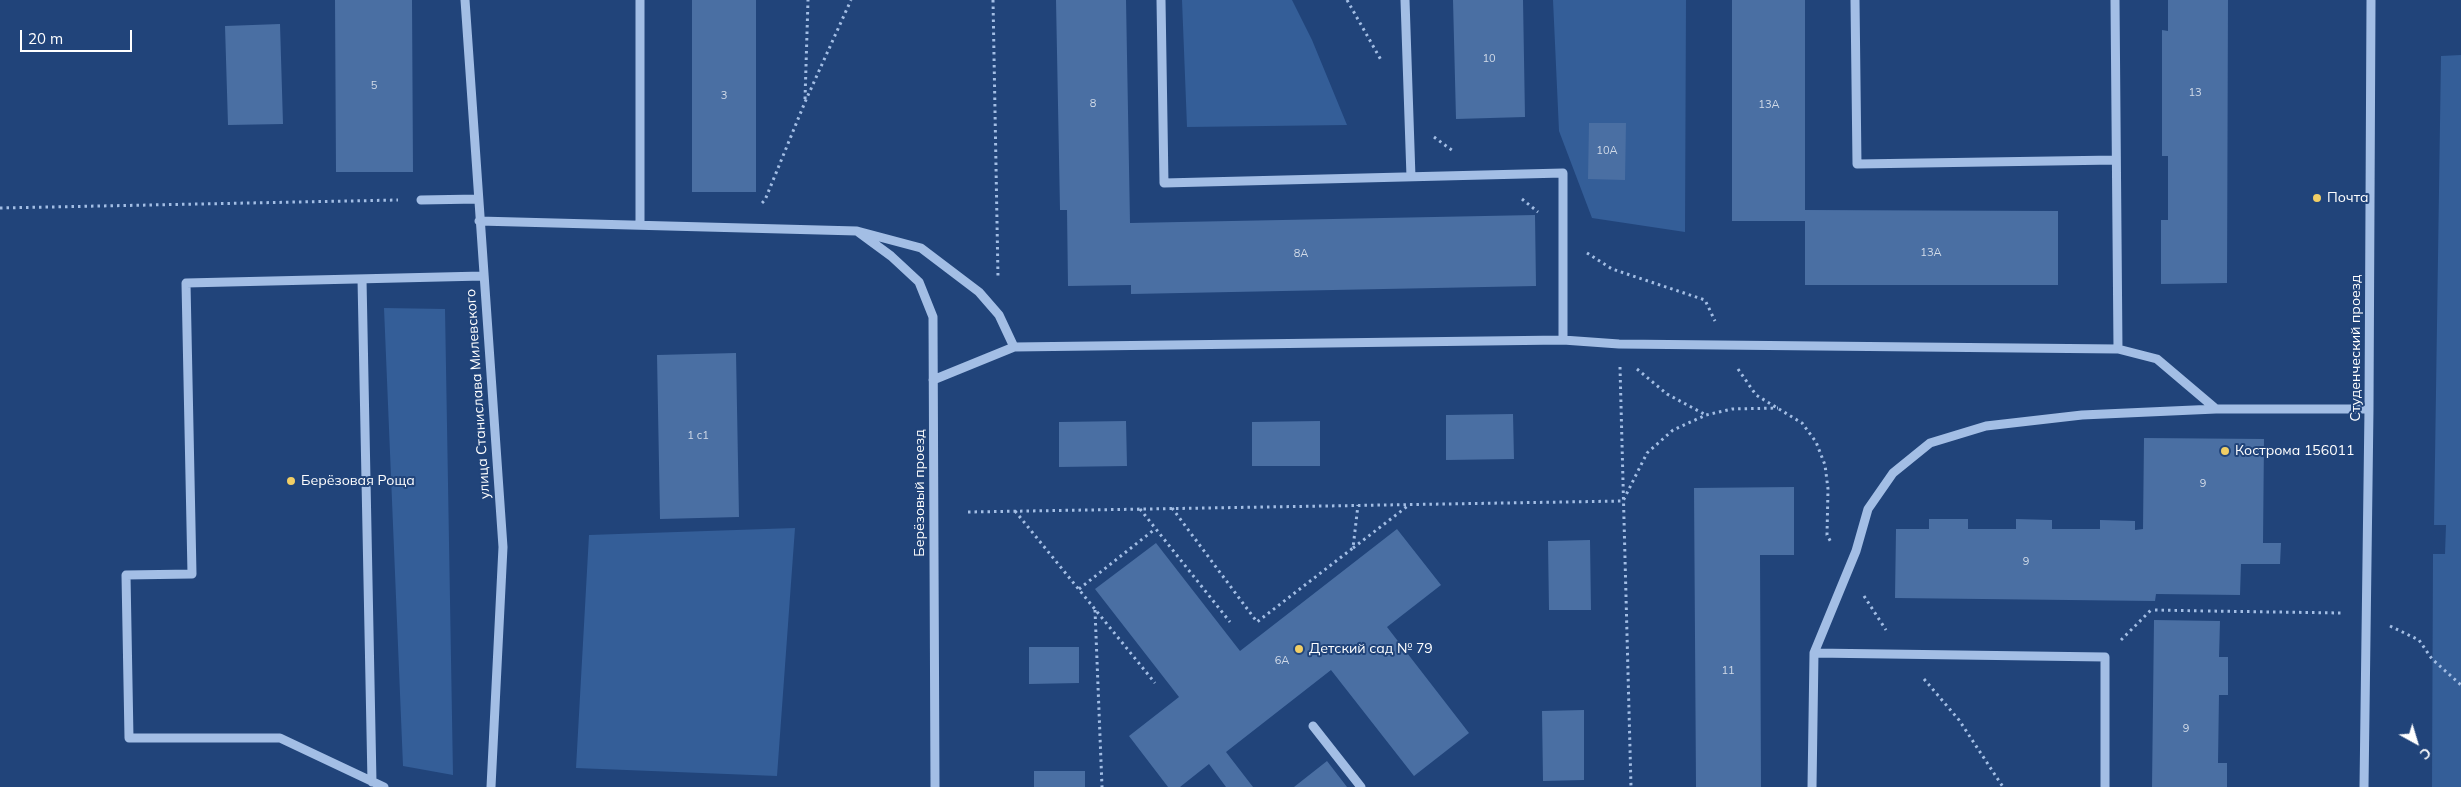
<!DOCTYPE html>
<html>
<head>
<meta charset="utf-8">
<style>
	body { margin:0 }
	#map { position:relative; width:2461px; height:787px; overflow:hidden; background:#21447a; font-family:Mulish,sans-serif }
	canvas { display:block }
	.north { position:absolute; left:2391px; top:717px; width:50px; height:50px; -webkit-text-stroke:4px #21447a; paint-order:stroke; rotate:141deg; font-size:14px; font-weight:700; line-height:20px; text-align:center; color:#fff }
	.north::after { content:''; display:block; margin:auto; width:18px; height:22px; background:#fff; clip-path:polygon(50% 0,100% 100%,50% 72%,0 100%) }
	.scale { position:absolute; left:20px; top:30px; width:112px; height:22px; box-sizing:border-box; border:2px solid #fff; border-top:0; padding-left:6px; font-size:15px; line-height:18px; white-space:nowrap; color:#fff; -webkit-text-stroke:4px #21447a; paint-order:stroke }
</style>
</head>
<body>
<div id="map">
<canvas width="2461" height="787"></canvas>
<div class="north">С</div>
<div class="scale">20 m</div>
</div>
<script>
const g = document.querySelector('canvas').getContext('2d');
g.lineJoin = 'round';
function fillPath(path, color) {
  g.fillStyle = color;
  g.fill(path, 'evenodd');
}
function toPath(rows) {
  const path = new Path2D();
  for (const r of rows) {
    path.moveTo(r[0], r[1]);
    for (let i = 2; i < r.length; i += 2) path.lineTo(r[i], r[i + 1]);
  }
  return path;
}
function stroke(path, color, width, dash) {
  g.strokeStyle = color;
  g.lineWidth = width;
  g.lineCap = dash ? 'butt' : 'round';
  g.setLineDash(dash || []);
  g.stroke(path);
}
function label(font, color, halo, rows, align = 'center') {
  g.font = font + ' Mulish,sans-serif';
  g.lineWidth = 4;
  g.setLineDash([]);
  g.textBaseline = 'middle';
  g.strokeStyle = halo;
  g.fillStyle = color;
  for (const [text, x, y, turn = 0] of rows) {
    g.save();
    g.translate(x, y);
    g.rotate((+turn || 0) * Math.PI / 180);
    g.textAlign = isNaN(turn) ? turn : align;
    if (halo) g.strokeText(text, 0, 0);
    g.fillText(text, 0, 0);
    g.restore();
  }
}
const green = toPath([
	[1182,0,1292,0,1312,40,1347,125,1187,127],
	[1553,0,1686,0,1685,232,1592,218,1559,131],
	[2461,55,2461,787,2432,787,2433,554,2445,554,2446,525,2434,525,2441,56],
	[384,308,445,309,453,775,403,766],
	[795,528,777,776,576,768,589,535]
]);
const building = toPath([
	[335,0,412,0,413,172,336,172],
	[692,0,756,0,756,192,692,192],
	[1056,0,1126,0,1130,223,1535,215,1536,286,1131,294,1131,285,1068,286,1067,210,1060,210],
	[1453,0,1523,0,1525,117,1456,119],
	[1732,0,1805,0,1805,210,2058,211,2058,285,1805,285,1805,221,1732,221],
	[2168,0,2228,0,2227,283,2161,284,2161,220,2168,220,2168,156,2162,156,2162,30,2168,31],
	[280,24,283,124,228,125,225,26],
	[1589,123,1626,123,1625,180,1588,179],
	[736,353,739,517,660,519,657,355],
	[1513,414,1514,459,1446,460,1446,415],
	[1126,421,1127,466,1059,467,1059,422],
	[1320,421,1320,466,1252,466,1252,422],
	[2144,438,2264,439,2263,543,2281,543,2280,564,2241,564,2240,595,2156,594,2155,601,1895,598,1896,529,1929,529,1929,519,1968,519,1968,529,2016,529,2016,519,2052,520,2052,529,2100,529,2100,520,2135,521,2135,530,2143,529],
	[1794,487,1794,555,1760,555,1761,787,1696,787,1694,488],
	[1397,529,1441,585,1387,627,1469,733,1414,776,1331,670,1226,752,1253,787,1226,787,1209,764,1180,787,1168,787,1129,736,1179,697,1095,589,1156,543,1240,651],
	[1590,540,1591,610,1549,610,1548,541],
	[2154,620,2220,621,2219,657,2228,657,2228,695,2219,695,2218,763,2227,763,2227,787,2152,787],
	[1029,647,1079,647,1079,683,1029,684],
	[1584,710,1584,780,1543,781,1542,711],
	[1327,761,1347,787,1294,787],
	[1034,771,1085,771,1085,787,1034,787]
]);
const path = toPath([
	[993,0,998,277],
	[1347,0,1381,60],
	[805,99,808,0],
	[1434,137,1453,151],
	[1522,199,1538,212],
	[762,203,765,200,805,102,851,0],
	[0,208,398,200],
	[1587,253,1612,269,1705,300,1715,321],
	[1620,367,1631,787],
	[1637,369,1667,394,1706,415],
	[1738,369,1756,395,1802,423,1816,442,1825,465,1828,489,1827,535,1832,544],
	[1172,508,1257,622,1353,548,1358,505],
	[1140,509,1230,622],
	[1015,511,1155,683],
	[968,512,1623,501,1647,453,1673,430,1706,415,1732,409,1778,408],
	[1353,548,1409,505],
	[1079,589,1155,529],
	[1864,596,1886,630],
	[1095,610,1102,787],
	[2155,610,2207,611],
	[2208,611,2341,613],
	[2390,626,2419,640,2432,659,2461,685],
	[2121,640,2151,610,2154,610],
	[1924,679,1959,720,2003,787]
]);
const minor = toPath([
	[465,0,503,547,491,787],
	[640,0,640,225],
	[1161,0,1164,183,1563,173,1563,340],
	[1405,0,1411,177],
	[1855,0,1857,164,2116,160],
	[2115,0,2118,349],
	[421,200,478,199],
	[479,221,857,231,921,248,979,292,999,315,1014,347],
	[857,231,891,256,919,282,933,317,935,787],
	[362,279,372,782],
	[933,380,1014,347,1563,340,1619,344,2118,349,2157,359,2216,409],
	[1814,653,2105,657,2105,787],
	[1313,726,1361,787],
	[384,787,280,738,129,738,126,575,192,574,186,283,483,276],
	[1812,787,1814,653,1856,551,1868,509,1893,473,1930,443,1986,426,2082,415,2216,409,2369,409],
	[2364,787,2369,409,2371,0]
]);
const markers = [
	[2317,198,5,"#f1ce65"],
	[2225,451,5,"#f1ce65"],
	[291,481,5,"#f1ce65"],
	[1299,649,5,"#f1ce65"]
];
const numberNames = [
	["10",1489,59],
	["5",374,86],
	["13",2195,93],
	["3",724,96],
	["8",1093,104],
	["13А",1769,105],
	["10А",1607,151],
	["13А",1931,253],
	["8А",1301,254],
	["1 с1",698,436],
	["9",2203,484],
	["9",2026,562],
	["6А",1282,661],
	["11",1728,671],
	["9",2186,729]
];
const poiNames = [
	["Почта",2327,198],
	["Кострома 156011",2235,451],
	["Берёзовая Роща",301,481],
	["Детский сад № 79",1309,649]
];
const streetNames = [
	["Студенческий проезд",2356,348,-90],
	["улица Станислава Милевского",478,394,-94],
	["Берёзовый проезд",920,493,-90]
];
fillPath(green, '#345e98');
fillPath(building, '#4a6fa3');
stroke(path, '#a3bee5', 3, [2.5, 4]);
stroke(minor, '#a3bee5', 9);
for (const [x, y, r, color] of markers) {
  const dot = new Path2D();
  dot.arc(x, y, r, 0, 2 * Math.PI);
  g.fillStyle = color;
  g.fill(dot);
  stroke(dot, '#21447a', 2);
}
label('11px', '#d2dbe8', null, numberNames);
label('14px', '#fff', '#21447a', poiNames, 'left');
label('14px', '#fff', '#21447a', streetNames);
</script>
</body>
</html>
